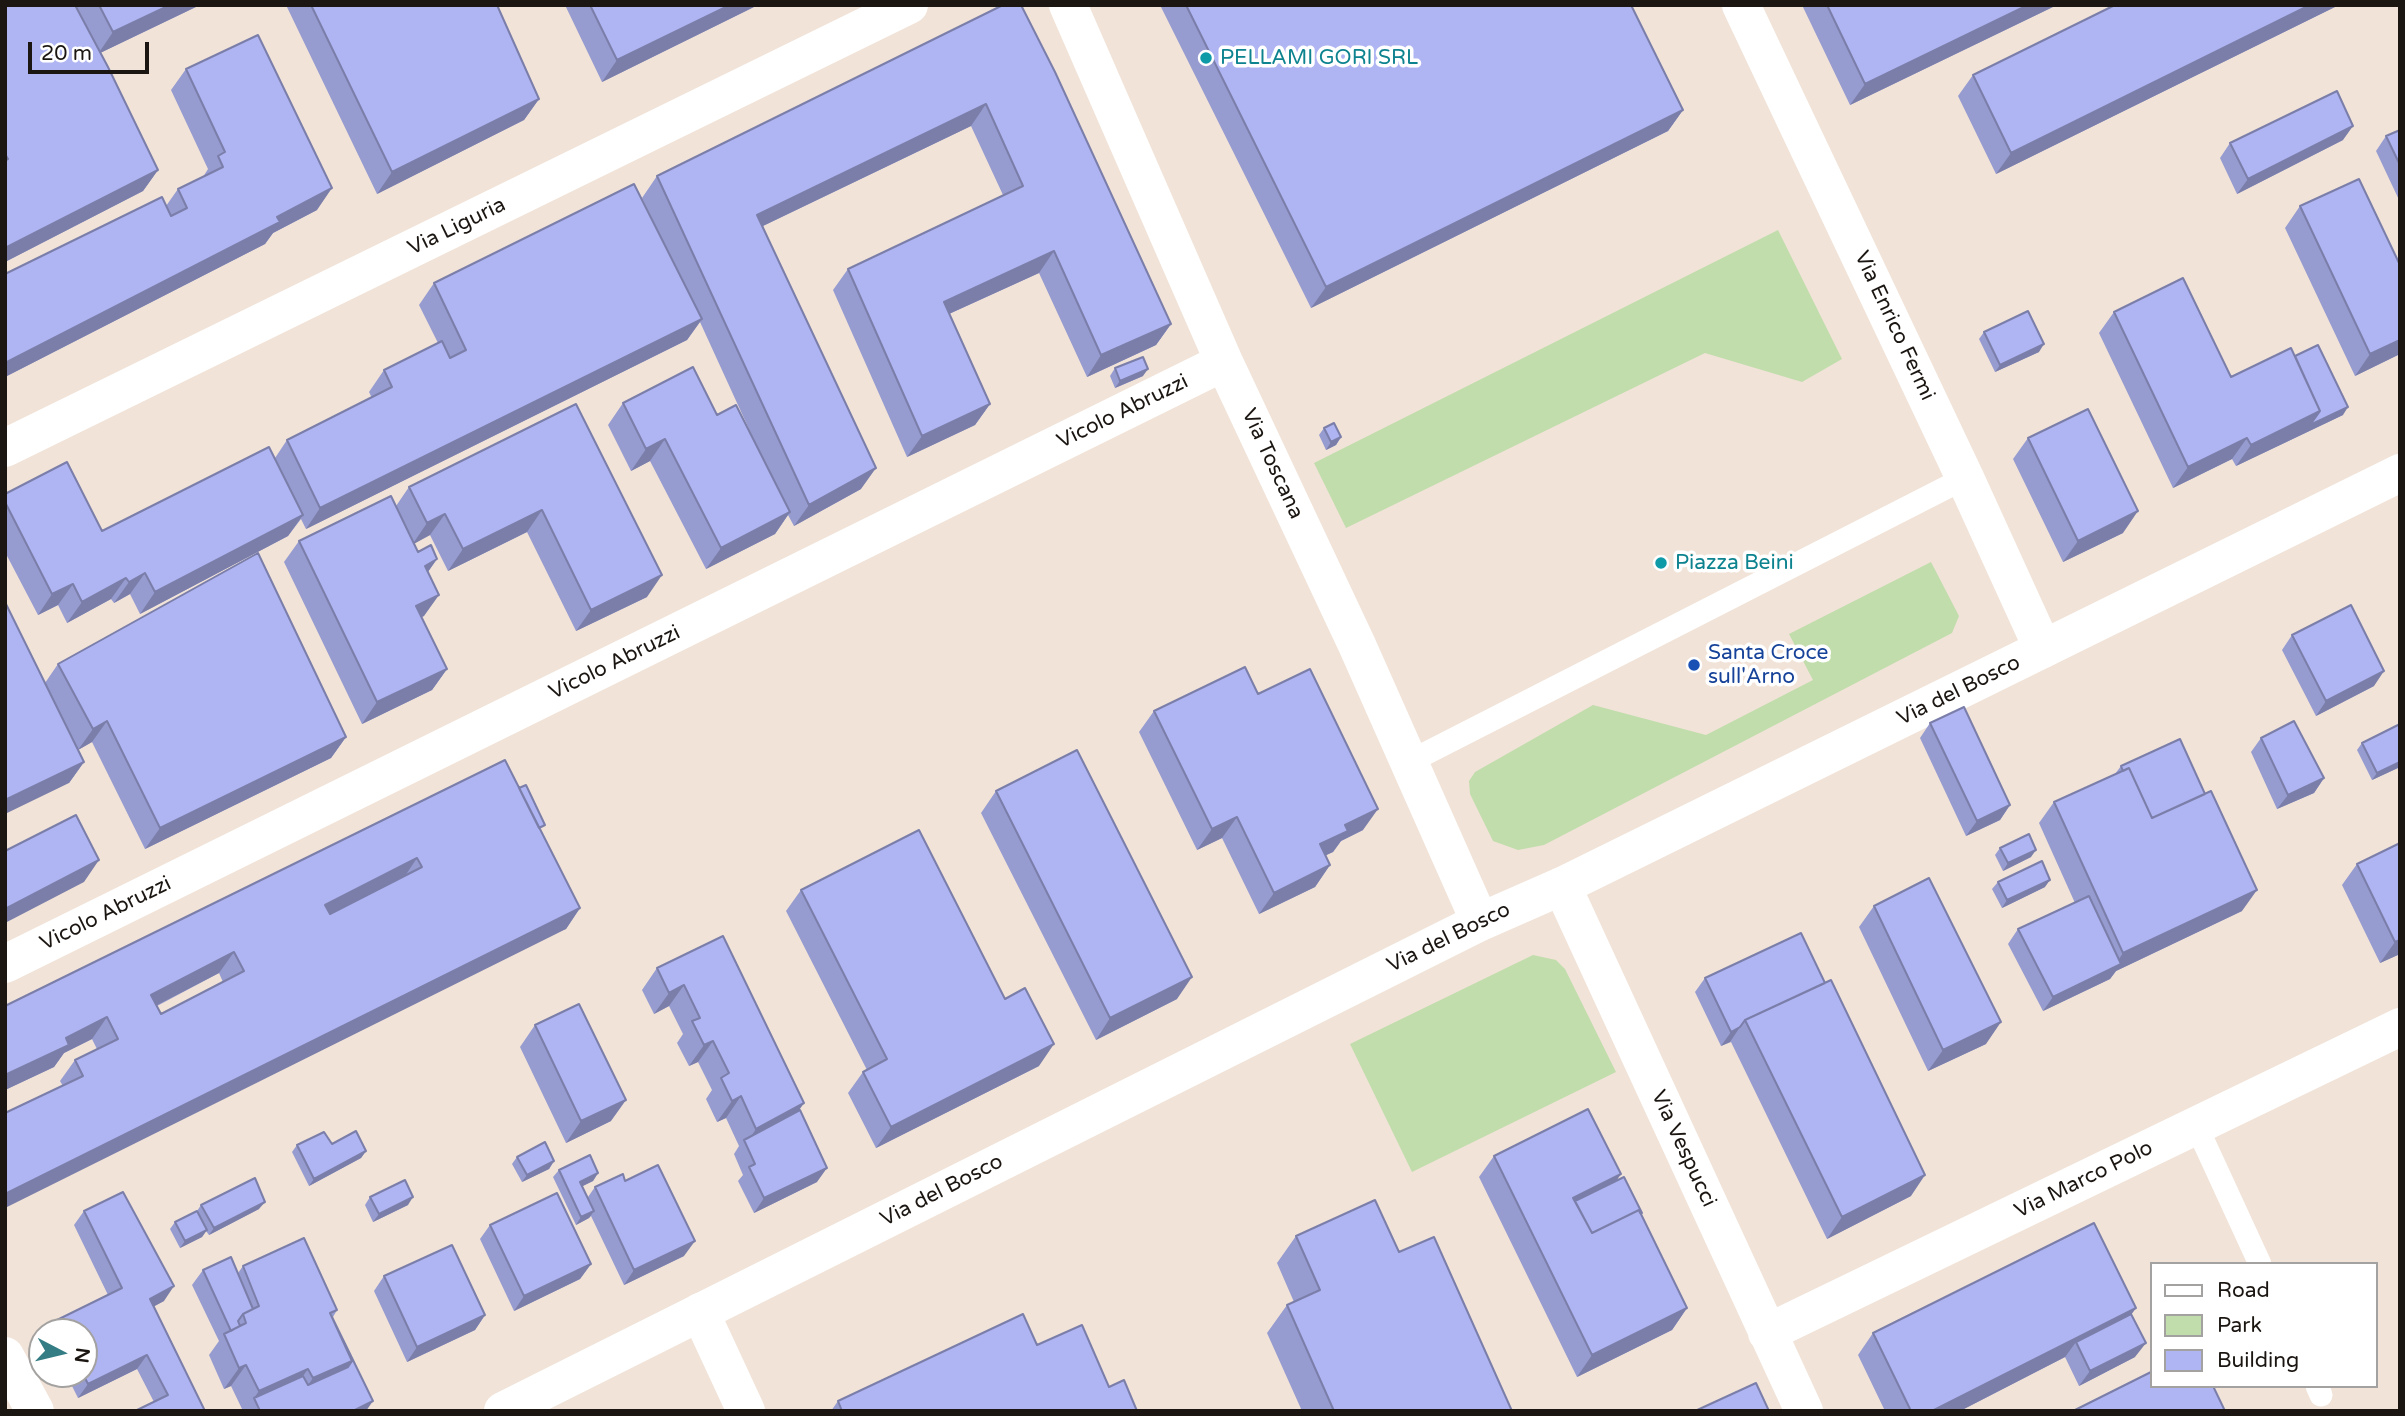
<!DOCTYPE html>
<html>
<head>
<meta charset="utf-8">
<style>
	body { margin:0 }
	#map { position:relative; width:2405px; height:1416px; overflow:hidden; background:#f1e3d8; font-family:"Varela Round",sans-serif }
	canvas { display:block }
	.frame { position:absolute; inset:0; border:7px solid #1b1612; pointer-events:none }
	.legend { position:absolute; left:2150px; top:1262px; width:228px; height:126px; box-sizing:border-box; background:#fff; border:2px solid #a4a2a0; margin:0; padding:9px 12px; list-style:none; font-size:21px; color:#1b1612 }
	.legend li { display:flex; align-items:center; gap:14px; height:35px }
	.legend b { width:35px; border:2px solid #a4a2a0 }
	.north { position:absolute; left:28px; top:1318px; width:70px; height:70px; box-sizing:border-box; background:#fff; border:2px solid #a4a2a0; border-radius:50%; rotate:97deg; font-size:19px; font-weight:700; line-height:28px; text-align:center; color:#1b1612 }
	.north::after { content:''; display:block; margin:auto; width:24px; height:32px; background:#357d84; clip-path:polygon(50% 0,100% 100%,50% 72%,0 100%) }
	.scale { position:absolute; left:28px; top:42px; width:121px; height:32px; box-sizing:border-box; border:4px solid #1b1612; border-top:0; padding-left:9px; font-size:21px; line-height:24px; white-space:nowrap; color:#1b1612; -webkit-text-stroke:5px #fff; paint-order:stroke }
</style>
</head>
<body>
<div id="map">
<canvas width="2405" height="1416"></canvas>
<div class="frame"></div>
<ul class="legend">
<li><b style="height:9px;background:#fff"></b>Road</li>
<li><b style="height:19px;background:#c1ddac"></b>Park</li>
<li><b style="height:19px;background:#afb4f2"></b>Building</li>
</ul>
<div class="north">N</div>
<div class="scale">20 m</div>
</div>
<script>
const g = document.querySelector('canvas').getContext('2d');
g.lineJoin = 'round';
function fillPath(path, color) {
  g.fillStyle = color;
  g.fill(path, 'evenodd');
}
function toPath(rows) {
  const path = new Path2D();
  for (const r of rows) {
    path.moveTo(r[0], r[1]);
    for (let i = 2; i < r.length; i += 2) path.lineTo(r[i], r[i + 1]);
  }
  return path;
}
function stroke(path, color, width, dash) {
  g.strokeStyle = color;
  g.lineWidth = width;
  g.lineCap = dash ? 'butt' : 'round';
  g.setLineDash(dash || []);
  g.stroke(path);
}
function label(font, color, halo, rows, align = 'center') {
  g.font = font + ' "Varela Round",sans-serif';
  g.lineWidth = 7;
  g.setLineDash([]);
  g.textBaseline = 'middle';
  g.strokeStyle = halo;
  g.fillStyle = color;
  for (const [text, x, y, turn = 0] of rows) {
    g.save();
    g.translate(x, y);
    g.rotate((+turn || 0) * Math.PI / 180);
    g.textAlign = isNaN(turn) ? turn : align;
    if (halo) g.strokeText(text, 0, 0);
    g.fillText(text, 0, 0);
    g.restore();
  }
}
const green = toPath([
	[1778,230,1842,359,1802,382,1705,353,1346,528,1314,463],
	[1931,562,1959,616,1952,633,1544,845,1518,850,1493,841,1470,794,1469,781,1475,772,1593,705,1706,735,1813,680,1789,634],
	[1533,955,1556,960,1565,969,1616,1072,1412,1172,1350,1044]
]);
const service = toPath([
	[1409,762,1965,478],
	[2196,1125,2260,1264],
	[2317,1386,2321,1395]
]);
const minor = toPath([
	[1068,5,1224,362,1357,645,1480,922],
	[1741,5,1965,478,2043,649],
	[5,448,909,5],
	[1562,886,1804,1411],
	[5,964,1224,362],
	[700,1312,746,1411],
	[1767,1333,2400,1027],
	[5,1356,35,1411]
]);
const tertiary = toPath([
	[503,1411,1480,922,1562,886,2400,473]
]);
const wall = toPath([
	[5,5,200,5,100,53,158,170,143,191,5,262],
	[286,5,497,5,539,99,524,120,377,194],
	[565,5,758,5,602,82],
	[1003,5,1171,324,1156,345,1087,377,1039,273,949,314,990,404,975,425,907,457,833,290,848,269,1003,195,971,126,763,226,861,489,794,526,788,515,775,534,706,569,650,461,631,471,608,425,623,403,717,415,759,451,700,322,687,340,306,529,301,519,288,536,140,614,130,594,114,603,111,599,67,623,58,605,38,615,5,552,5,494,102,531,275,458,287,440,372,398,369,392,384,370,438,343,419,305,434,283,656,227,642,198,657,176],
	[1160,5,1631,5,1683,110,1668,131,1311,308],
	[1802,5,2057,5,1850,105],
	[2115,5,2339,5,1996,174,1958,96,1973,75],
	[186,69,317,210,273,233,265,244,5,377,166,206,178,189,203,177,208,169,171,90],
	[2400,130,2400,202,2376,151,2386,136],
	[2343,140,2237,194,2220,158,2230,143],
	[2300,206,2400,265,2400,354,2355,376,2285,228],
	[2114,312,2231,377,2295,356,2343,415,2236,466,2232,459,2173,488,2099,333],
	[1984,332,2039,352,1995,372,1979,339],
	[1115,368,1143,376,1115,388,1110,376],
	[576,404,647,597,576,631,527,532,448,571,430,535,414,543,418,552,437,559,428,572,424,616,421,617,447,669,432,690,362,724,284,562,299,541,396,506,409,487],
	[1324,428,1341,437,1336,445,1326,450,1319,435],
	[2028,438,2123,533,2063,562,2013,459],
	[2292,635,2374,686,2316,716,2282,650],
	[58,664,346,737,331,758,145,849,92,742,78,750,84,762,69,783,45,683],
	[1258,694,1363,830,1341,841,1333,852,1326,855,1330,865,1315,887,1259,914,1222,838,1197,850,1139,732,1154,711],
	[1930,723,2010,805,2000,820,1966,836,1920,738],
	[2261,738,2324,778,2314,793,2277,809,2251,752],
	[2362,743,2400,767,2372,780,2357,750],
	[505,760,580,908,566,929,63,1086,60,1081,75,1060,97,1049,92,1039,64,1053,54,1067,5,1090,5,1006],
	[219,973,223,982,161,1014,157,1006],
	[2121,766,2242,911,2116,971,2110,979,2043,1011,2008,944,2018,929,2075,903,2039,823,2054,802,2115,774],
	[996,791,1177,999,1096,1040,981,813],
	[2400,843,2400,954,2380,963,2342,885,2357,864],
	[2000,848,2031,857,2003,871,1995,855],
	[1998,882,2045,887,2002,908,1992,889],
	[801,890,1039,1066,876,1148,848,1093,863,1072,867,1070,786,911],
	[1874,906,1986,1044,1928,1071,1859,927],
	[723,936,800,1110,817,1182,754,1213,738,1181,743,1175,734,1154,739,1146,726,1118,717,1122,706,1099,712,1090,698,1062,689,1066,677,1043,683,1034,669,1006,654,1014,642,990,657,968],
	[1705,978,1911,1196,1827,1239,1731,1042,1721,1046,1695,992],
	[535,1025,611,1121,566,1143,520,1047],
	[332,1144,366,1151,361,1158,309,1186,292,1152,297,1145],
	[1494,1156,1617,1181,1641,1214,1687,1308,1672,1330,1577,1377,1479,1177],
	[517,1157,554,1161,549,1169,522,1182,512,1164],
	[559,1170,598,1173,593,1181,582,1186,588,1197,595,1187,625,1181,684,1256,624,1285,591,1216,589,1218,576,1225,553,1177],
	[370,1197,408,1205,373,1222,365,1205],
	[201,1205,259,1209,209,1235,206,1231,202,1237,180,1248,170,1229,175,1222,197,1211],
	[84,1211,164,1301,154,1306,205,1411,154,1402,137,1369,78,1398,66,1374,84,1374,84,1332,49,1332,57,1320,108,1295,74,1225],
	[490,1225,591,1264,580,1279,514,1311,480,1239],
	[1296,1236,1399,1252,1512,1411,1302,1411,1267,1333,1287,1305,1294,1302,1277,1263],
	[243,1266,337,1310,333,1317,366,1411,243,1411,231,1386,224,1389,209,1355,219,1341,192,1285,203,1270,238,1273],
	[384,1276,485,1315,475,1330,407,1362,374,1291],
	[2136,1308,2131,1314,2135,1357,2079,1386,2065,1357,1960,1411,1885,1411,1858,1355,1873,1333],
	[1037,1345,1109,1387,1137,1411,831,1411,838,1401]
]);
const shadedWall = toPath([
	[170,5,200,5,98,54,113,32],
	[730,5,758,5,602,82,617,60],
	[2028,5,2057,5,1850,105,1865,84],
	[2310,5,2339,5,1996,174,2011,153],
	[539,99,524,120,377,194,392,172],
	[986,104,971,126,742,236,757,215],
	[1683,110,1668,131,1311,308,1326,287],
	[2353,126,2343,140,2237,194,2248,179],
	[158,170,143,191,5,262,5,248],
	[332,188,317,210,273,233,265,244,5,377,5,363],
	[1054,251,1039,273,929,323,944,302],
	[702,319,687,340,306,529,320,508],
	[1171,324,1156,345,1087,377,1101,355],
	[2400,340,2400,354,2355,376,2370,354],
	[2044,344,2039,352,1995,372,2000,365],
	[1148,369,1143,376,1115,388,1120,381],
	[990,404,975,425,907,457,922,436],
	[2348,407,2343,415,2236,466,2251,445,2320,411],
	[1341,437,1336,445,1326,450,1331,442],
	[2247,438,2232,459,2173,488,2188,467],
	[665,439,650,461,631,471,646,449],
	[876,468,861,489,794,526,809,505],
	[542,510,527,532,448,571,463,549],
	[2138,511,2123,533,2063,562,2078,541],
	[790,512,775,534,706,569,721,548],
	[445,514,430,535,412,545,427,523],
	[303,515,288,536,140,614,155,592],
	[437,559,422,580,425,566],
	[145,573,130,594,114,603,129,582],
	[662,575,647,597,576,631,591,610],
	[126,578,111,599,67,623,82,602],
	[73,584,58,605,38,615,52,594],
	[439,595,424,616,401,627,416,606],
	[447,669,432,690,362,724,377,702],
	[2384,671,2374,686,2316,716,2326,701],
	[107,721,92,742,78,750,93,729],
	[346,737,331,758,145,849,160,828],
	[84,762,69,783,5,814,5,800],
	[2400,762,2400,767,2372,780,2377,773],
	[2324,778,2314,793,2277,809,2288,795],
	[2010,805,2000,820,1966,836,1977,821],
	[1378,809,1363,830,1341,841,1333,852,1305,865,1320,844,1345,825],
	[1237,817,1222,838,1197,850,1212,829],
	[2036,850,2031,857,2003,871,2008,863],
	[417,858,403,879,310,927,325,905],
	[99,860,84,882,5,923,5,909],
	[1330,865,1315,887,1259,914,1274,893],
	[2050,880,2045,887,2002,908,2007,900],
	[2257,890,2242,911,2116,971,2110,979,2043,1011,2053,997,2113,968,2123,953],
	[580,908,566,929,5,1208,5,1194],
	[2400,940,2400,954,2380,963,2395,942],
	[234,952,219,973,136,1016,151,995],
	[1192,977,1177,999,1096,1040,1110,1018],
	[684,985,669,1006,654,1014,669,993],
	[107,1017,92,1039,64,1053,54,1067,5,1090,5,1075,66,1038],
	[2001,1022,1986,1044,1928,1071,1943,1050],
	[1740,1027,1730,1042,1721,1046,1731,1032],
	[713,1041,698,1062,689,1066,704,1045],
	[1054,1044,1039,1066,876,1148,891,1127],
	[741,1096,726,1118,717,1122,732,1101],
	[626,1100,611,1121,566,1143,581,1121],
	[804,1103,789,1125,746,1144,756,1129],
	[366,1151,361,1158,309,1186,314,1179],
	[554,1161,549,1169,522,1182,527,1175],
	[827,1168,817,1182,754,1213,764,1198],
	[598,1173,593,1181,575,1190,580,1182],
	[1621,1174,1606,1196,1569,1204,1573,1198],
	[1925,1175,1911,1196,1827,1239,1842,1217],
	[413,1197,408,1205,373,1222,379,1214],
	[265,1202,259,1209,209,1235,214,1228],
	[594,1211,589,1218,576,1225,581,1217],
	[207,1230,202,1237,180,1248,185,1241],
	[695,1241,684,1256,624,1285,634,1270],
	[591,1264,580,1279,514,1311,524,1296],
	[174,1286,164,1301,140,1314,150,1299],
	[1687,1308,1672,1330,1577,1377,1592,1355],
	[2136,1308,2121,1329,2076,1342,2065,1357,1960,1411,1932,1411],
	[485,1315,475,1330,407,1362,417,1347],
	[2146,1343,2135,1357,2079,1386,2090,1371],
	[147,1355,137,1369,78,1398,88,1384],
	[352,1361,337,1382,298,1400,313,1378],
	[246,1365,231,1386,224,1389,239,1368],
	[308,1369,293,1390,254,1398,259,1391],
	[373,1401,366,1411,353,1411]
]);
const building = toPath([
	[5,5,75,5,108,67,158,170,5,248,5,161,8,159,5,154,5,5],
	[99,5,170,5,113,32,99,5],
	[311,5,497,5,539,99,392,172,311,5],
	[590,5,730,5,617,60,590,5],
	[1003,5,1021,5,1055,72,1171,324,1101,355,1054,251,944,302,990,404,922,436,848,269,1023,186,986,104,757,215,876,468,809,505,657,176,1003,5],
	[1186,5,1631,5,1683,110,1326,287,1186,5],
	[1827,5,2028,5,1865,84,1827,5],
	[2115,5,2310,5,2011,153,1973,75,2115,5],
	[258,35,332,188,277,217,280,222,5,363,5,274,162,197,171,216,187,208,178,189,223,167,218,156,225,152,186,69,258,35],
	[2337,91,2353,126,2248,179,2230,143,2337,91],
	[2400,130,2400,165,2386,136,2400,130],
	[2359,179,2400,265,2400,340,2370,354,2300,206,2359,179],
	[634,184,702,319,320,508,287,440,392,387,384,370,442,341,450,358,466,350,434,283,634,184],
	[2183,278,2231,377,2291,348,2320,411,2251,445,2247,438,2188,467,2114,312,2183,278],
	[2028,311,2044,344,2000,365,1984,332,2028,311],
	[2318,345,2348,407,2310,425,2320,411,2295,356,2318,345],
	[1143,357,1148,369,1120,381,1115,368,1143,357],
	[693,367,717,415,736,405,790,512,721,548,665,439,646,449,623,403,693,367],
	[576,404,662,575,591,610,542,510,463,549,445,514,427,523,409,487,576,404],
	[2088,409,2138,511,2078,541,2028,438,2088,409],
	[1334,423,1341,437,1331,442,1324,428,1334,423],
	[269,447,303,515,155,592,145,573,129,582,126,578,82,602,73,584,52,594,5,502,5,494,67,462,102,531,269,447],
	[391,496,418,552,431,545,437,559,425,566,439,595,416,606,447,669,377,702,299,541,391,496],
	[258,553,346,737,160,828,107,721,93,729,58,664,258,553],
	[5,602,84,762,5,800,5,602],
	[2351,605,2384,671,2326,701,2292,635,2351,605],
	[1245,667,1258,694,1310,669,1378,809,1345,825,1348,831,1320,844,1330,865,1274,893,1237,817,1212,829,1154,711,1245,667],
	[1964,707,2010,805,1977,821,1930,723,1964,707],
	[2294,721,2324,778,2288,795,2261,738,2294,721],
	[2400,724,2400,762,2377,773,2362,743,2400,724],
	[2180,739,2205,794,2152,818,2129,768,2123,771,2121,766,2180,739],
	[1077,750,1192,977,1110,1018,996,791,1077,750],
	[505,760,580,908,5,1194,5,1113,83,1076,75,1060,118,1039,107,1017,66,1038,69,1045,5,1075,5,1006,505,760],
	[417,858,422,867,330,914,325,905,417,858],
	[234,952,244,971,161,1014,151,995,234,952],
	[2129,768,2152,818,2211,791,2257,890,2123,953,2054,802,2129,768],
	[526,785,545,825,539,828,519,788,526,785],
	[76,815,99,860,5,909,5,851,76,815],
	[919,830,1005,999,1025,988,1054,1044,891,1127,863,1072,887,1059,801,890,919,830],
	[2029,834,2036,850,2008,863,2000,848,2029,834],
	[2400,843,2400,940,2395,942,2357,864,2400,843],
	[2042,861,2050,880,2007,900,1998,882,2042,861],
	[1929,878,2001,1022,1943,1050,1874,906,1929,878],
	[2089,896,2121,964,2053,997,2018,929,2089,896],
	[1801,933,1825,983,1745,1020,1740,1027,1731,1032,1705,978,1801,933],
	[723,936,804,1103,756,1129,741,1096,732,1101,721,1078,729,1073,713,1041,704,1045,692,1021,700,1018,684,985,669,993,657,968,723,936],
	[1831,980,1925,1175,1842,1217,1745,1020,1831,980],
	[579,1004,626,1100,581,1121,535,1025,579,1004],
	[1588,1109,1621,1174,1573,1198,1592,1233,1639,1210,1687,1308,1592,1355,1494,1156,1588,1109],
	[800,1110,827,1168,764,1198,749,1167,755,1164,744,1140,800,1110],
	[356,1131,366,1151,314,1179,297,1145,324,1132,332,1144,356,1131],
	[545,1142,554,1161,527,1175,517,1157,545,1142],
	[590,1155,598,1173,580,1182,594,1211,581,1217,559,1170,590,1155],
	[658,1165,695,1241,634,1270,595,1187,623,1174,625,1181,658,1165],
	[1624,1177,1642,1213,1640,1213,1639,1210,1592,1233,1575,1201,1624,1177],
	[255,1178,265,1202,214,1228,201,1205,255,1178],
	[405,1180,413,1197,379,1214,370,1197,405,1180],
	[123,1192,174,1286,150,1299,205,1411,135,1411,168,1395,147,1355,88,1384,83,1374,84,1332,63,1332,57,1320,122,1288,84,1211,123,1192],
	[557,1193,591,1264,524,1296,490,1225,557,1193],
	[1375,1200,1399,1252,1434,1237,1512,1411,1334,1411,1287,1305,1320,1290,1296,1236,1375,1200],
	[197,1211,207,1230,185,1241,175,1222,197,1211],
	[2094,1223,2136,1308,1932,1411,1911,1411,1873,1333,2094,1223],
	[304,1238,337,1310,330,1313,352,1361,313,1378,308,1369,259,1391,246,1365,239,1368,224,1334,246,1323,243,1314,259,1306,243,1266,304,1238],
	[452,1245,485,1315,417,1347,384,1276,452,1245],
	[231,1257,253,1309,243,1314,238,1321,240,1326,231,1331,203,1270,231,1257],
	[1023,1314,1037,1345,1082,1325,1109,1387,1124,1380,1137,1411,842,1411,838,1401,1023,1314],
	[2131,1314,2146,1343,2090,1371,2076,1342,2131,1314],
	[332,1317,373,1401,353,1411,260,1411,254,1398,303,1376,308,1385,348,1367,352,1361,332,1317],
	[2151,1372,2151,1386,2213,1386,2225,1411,2073,1411,2151,1372],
	[1756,1383,1769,1411,1695,1411,1756,1383]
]);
const markers = [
	[1206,58,7,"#0f9aa8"],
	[1661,563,7,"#0f9aa8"],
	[1694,665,7,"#1a4fb4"]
];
const cultureNames = [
	["PELLAMI GORI SRL",1220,58],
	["Piazza Beini",1675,563]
];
const streetNames = [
	["Via Liguria",457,227,-26],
	["Via Enrico Fermi",1894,326,65],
	["Vicolo Abruzzi",1123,412,-26],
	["Via Toscana",1272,464,65],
	["Vicolo Abruzzi",615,663,-26],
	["Via del Bosco",1959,691,-26],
	["Vicolo Abruzzi",106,914,-26],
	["Via del Bosco",1449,938,-26],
	["Via Vespucci",1683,1149,65],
	["Via Marco Polo",2084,1180,-26],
	["Via del Bosco",942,1191,-27]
];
const transitNames = [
	["Santa Croce",1708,653],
	["sull'Arno",1708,677]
];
fillPath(green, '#c1ddac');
stroke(service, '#fff', 23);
stroke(minor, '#fff', 38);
stroke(tertiary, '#fff', 38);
fillPath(wall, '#969bd0');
fillPath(shadedWall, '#7a7ea9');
fillPath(building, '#afb4f2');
stroke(building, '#7a7ea9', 2);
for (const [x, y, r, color] of markers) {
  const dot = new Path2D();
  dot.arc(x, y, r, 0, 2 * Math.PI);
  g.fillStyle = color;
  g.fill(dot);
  stroke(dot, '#fff', 2.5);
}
label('21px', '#0d838f', '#fff', cultureNames, 'left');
label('21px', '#1b1612', '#fff', streetNames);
label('21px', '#164399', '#fff', transitNames, 'left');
</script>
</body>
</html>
